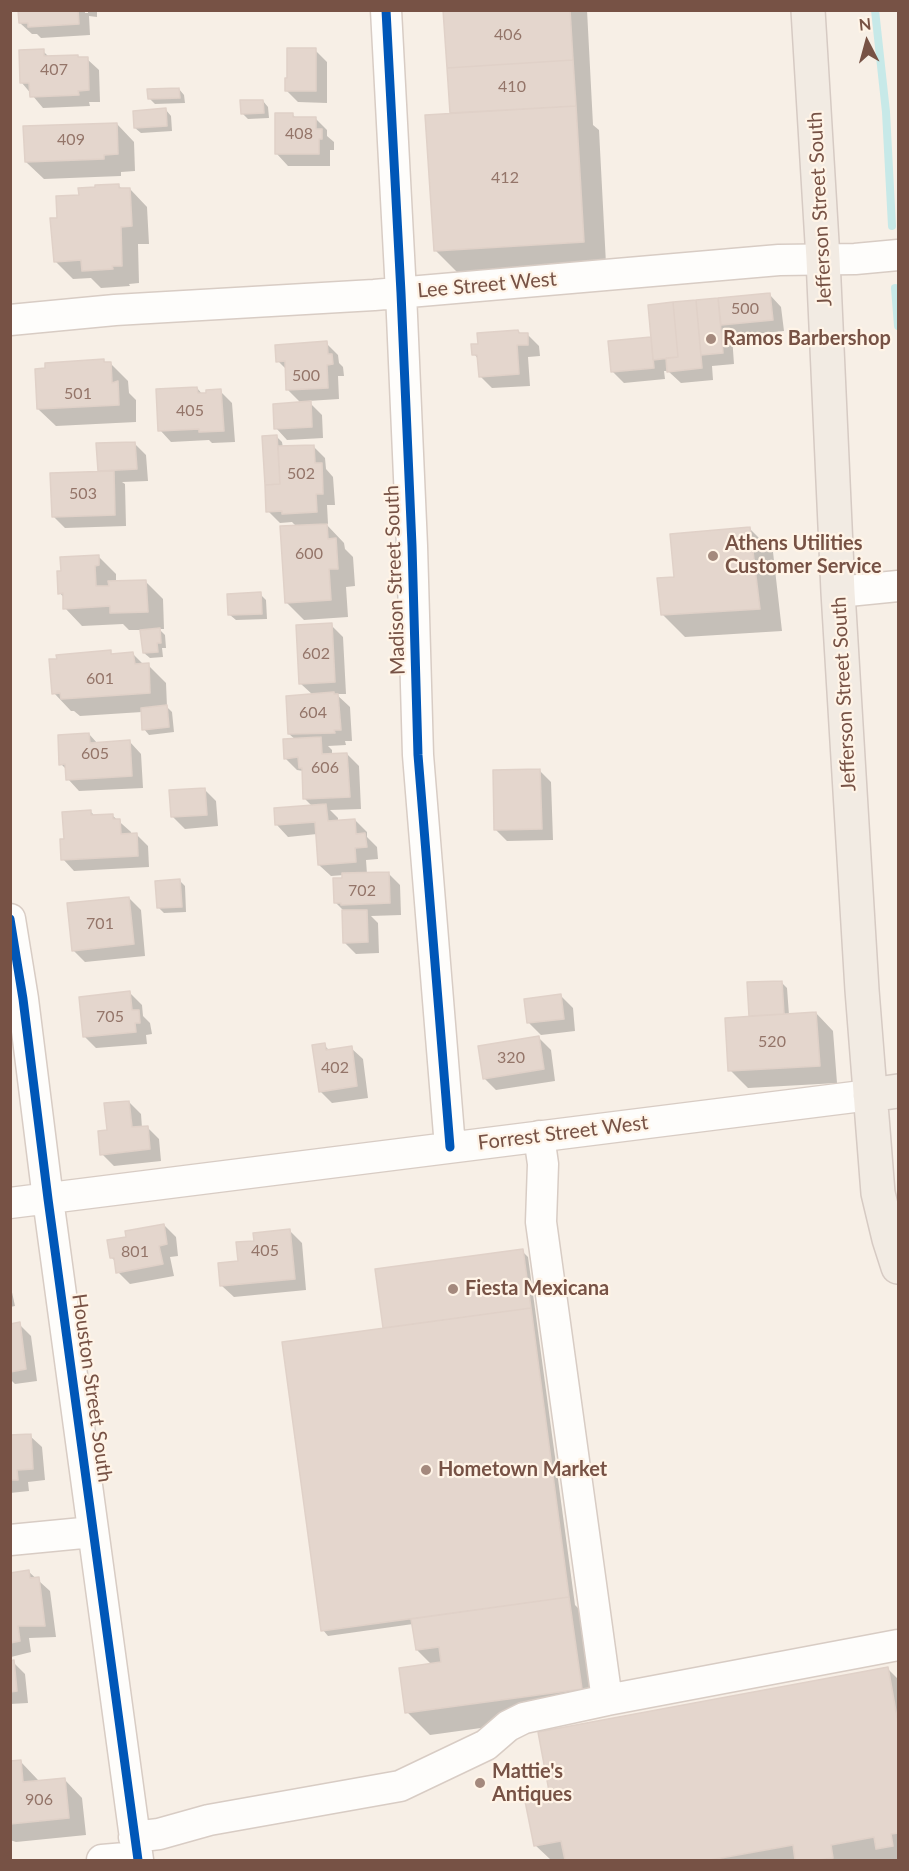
<!DOCTYPE html>
<html>
<head>
<meta charset="utf-8">
<style>
	body { margin:0 }
	#map { position:relative; width:909px; height:1871px; overflow:hidden; background:#f7efe6; font-family:Lato,sans-serif }
	canvas { display:block }
	.frame { position:absolute; inset:0; border:12px solid #775245; pointer-events:none }
	.north { position:absolute; left:837px; top:12px; width:60px; height:60px; -webkit-text-stroke:4px #fff4e7; paint-order:stroke; rotate:354deg; font-size:16px; font-weight:700; line-height:24px; text-align:center; color:#775245 }
	.north::after { content:''; display:block; margin:auto; width:21px; height:27px; background:#775245; clip-path:polygon(50% 0,100% 100%,50% 72%,0 100%) }
</style>
</head>
<body>
<div id="map">
<canvas width="909" height="1871"></canvas>
<div class="frame"></div>
<div class="north">N</div>
</div>
<script>
const g = document.querySelector('canvas').getContext('2d');
g.lineJoin = 'round';
function fillPath(path, color) {
  g.fillStyle = color;
  g.fill(path, 'evenodd');
}
function toPath(rows) {
  const path = new Path2D();
  for (const r of rows) {
    path.moveTo(r[0], r[1]);
    for (let i = 2; i < r.length; i += 2) path.lineTo(r[i], r[i + 1]);
  }
  return path;
}
function stroke(path, color, width, dash) {
  g.strokeStyle = color;
  g.lineWidth = width;
  g.lineCap = dash ? 'butt' : 'round';
  g.setLineDash(dash || []);
  g.stroke(path);
}
function label(font, color, halo, rows, align = 'center') {
  g.font = font + ' Lato,sans-serif';
  g.lineWidth = 4.5;
  g.setLineDash([]);
  g.textBaseline = 'middle';
  g.strokeStyle = halo;
  g.fillStyle = color;
  for (const [text, x, y, turn = 0] of rows) {
    g.save();
    g.translate(x, y);
    g.rotate((+turn || 0) * Math.PI / 180);
    g.textAlign = isNaN(turn) ? turn : align;
    if (halo) g.strokeText(text, 0, 0);
    g.fillText(text, 0, 0);
    g.restore();
  }
}
const shadow = toPath([
	[20,10,85,10,85,13,88,13,88,10,97,10,97,17,89,16,90,35,41,38,37,34,32,34,20,23],
	[445,10,587,10,593,125,599,130,606,264,458,273,435,250,453,115,451,113],
	[315,50,327,62,327,103,298,102,286,90],
	[43,51,50,58,78,56,80,59,87,59,99,70,100,102,89,102,90,106,43,108,22,83],
	[179,89,184,95,185,103,155,104,149,98],
	[263,101,268,107,269,118,248,119,242,113],
	[166,110,171,116,172,131,141,133,135,128],
	[292,114,297,119,316,119,327,130,327,136,334,142,334,150,330,150,330,166,288,166,277,154],
	[117,124,134,142,135,171,121,172,121,176,44,179,26,162],
	[118,185,122,189,130,189,147,207,149,244,138,244,139,283,129,284,130,286,101,288,91,278,73,279,55,261,59,219,80,197],
	[770,295,781,307,784,331,732,336,734,364,712,366,713,380,681,383,668,371,664,371,665,379,624,383,612,371,652,338,649,306],
	[518,331,521,334,527,334,539,346,540,356,528,357,530,386,492,388,480,376,479,360,474,354],
	[326,343,338,355,339,363,343,367,344,376,338,376,339,399,308,401,322,415,323,438,287,440,276,428,302,404,288,390,287,370,278,361],
	[104,361,106,364,110,363,128,381,129,393,136,400,136,422,56,426,38,409],
	[197,388,203,395,220,391,232,403,235,442,212,443,209,440,171,442,160,430],
	[277,437,282,442,283,448,313,446,325,458,326,469,333,477,335,505,327,505,328,524,326,524,344,543,345,549,353,557,355,586,346,587,348,617,304,620,286,602,297,527,292,522,280,523,268,511],
	[134,443,146,455,148,481,122,482,125,484,126,526,65,528,53,516,100,473,97,444],
	[750,529,773,552,782,631,685,637,662,614,675,578],
	[98,556,116,574,116,582,145,581,163,599,164,629,159,629,165,635,166,648,162,648,163,657,150,658,144,653,142,630,129,630,123,624,82,626,65,608,64,598,60,593],
	[260,594,266,600,267,619,236,620,230,615],
	[331,625,343,637,346,694,336,694,350,707,352,741,345,741,346,745,328,746,332,750,332,755,347,754,359,766,361,809,330,810,338,818,338,822,355,820,367,832,367,837,377,847,378,859,366,860,367,874,388,873,400,885,401,915,371,916,378,923,379,953,356,954,344,942,343,910,336,903,344,875,331,876,319,865,317,834,288,837,277,825,313,807,305,799,303,771,297,770,285,758,296,740,289,734,313,695,301,684],
	[110,652,114,656,133,654,144,665,148,665,166,683,167,707,172,712,174,732,149,735,144,729,142,712,80,716,74,711,71,711,54,693],
	[89,734,98,744,130,742,141,754,143,788,79,791,68,779,67,770,61,764],
	[539,770,551,782,553,840,507,841,495,829],
	[204,789,216,801,218,826,185,829,173,817],
	[91,812,95,816,113,816,131,832,131,835,136,834,148,846,149,867,74,871,63,859,65,841],
	[179,880,185,886,186,912,164,913,158,907],
	[129,898,141,910,145,956,85,962,73,950],
	[781,982,787,988,789,1015,816,1013,833,1031,837,1083,748,1088,730,1070,753,1017,751,1015],
	[130,993,142,1005,143,1016,150,1023,152,1034,146,1035,147,1044,96,1048,85,1037],
	[561,996,573,1008,575,1031,541,1035,529,1023,526,1000],
	[539,1038,551,1050,555,1081,496,1090,484,1078],
	[324,1045,330,1051,351,1048,363,1059,368,1098,332,1103,320,1091],
	[129,1102,141,1114,142,1128,147,1127,159,1139,161,1161,114,1166,102,1154,109,1131],
	[164,1225,176,1237,178,1256,170,1257,174,1276,130,1284,118,1272,116,1262,112,1258,128,1238],
	[290,1231,302,1243,306,1290,234,1297,222,1286,256,1242],
	[522,1251,528,1257,575,1605,592,1622,604,1711,430,1735,407,1712,432,1665,417,1650,413,1624,328,1636,323,1630,385,1329,377,1271],
	[10,1283,15,1306,10,1307],
	[19,1324,31,1336,37,1381,15,1384,10,1379,10,1325],
	[30,1436,42,1447,45,1480,28,1482,29,1491,10,1493,10,1437],
	[29,1572,50,1591,56,1637,29,1638,31,1652,11,1657,10,1574],
	[10,1662,13,1662,25,1674,28,1703,10,1704],
	[887,1668,898,1679,898,1860,551,1860,535,1845,551,1792],
	[21,1762,38,1780,39,1782,65,1780,82,1798,86,1835,16,1842,10,1840,10,1763]
]);
const stream = toPath([
	[875,10,886,112,892,226],
	[895,288,898,326]
]);
const building = toPath([
	[18,10,78,10,79,24,28,27,28,23,19,23,18,10],
	[443,10,570,10,573,60,447,68,443,10],
	[287,48,316,48,316,91,285,91,285,78,287,78,287,48],
	[44,49,44,56,78,55,78,57,88,57,89,90,78,91,79,95,30,97,29,83,20,83,19,50,44,49],
	[573,60,576,106,450,113,447,68,573,60],
	[179,88,180,98,148,99,147,89,179,88],
	[240,100,263,100,264,113,241,114,240,100],
	[576,106,584,242,434,251,425,115,576,106],
	[166,108,167,126,134,128,133,111,166,108],
	[275,113,293,113,293,117,316,117,316,129,322,129,322,139,319,139,319,154,275,154,275,113],
	[117,123,118,154,104,155,104,159,25,162,23,126,117,123],
	[119,184,119,188,130,188,132,226,121,227,122,266,112,266,113,269,82,271,81,260,54,262,50,218,57,218,56,196,79,195,78,188,95,187,95,185,119,184],
	[770,293,773,320,721,325,718,298,770,293],
	[718,298,723,353,701,355,696,300,718,298],
	[696,300,702,368,667,372,666,358,678,357,673,302,696,300],
	[673,302,678,357,653,360,648,305,673,302],
	[518,330,519,333,528,333,528,345,517,345,519,374,479,377,477,355,472,355,471,344,478,344,477,333,518,330],
	[651,337,654,368,611,372,608,341,651,337],
	[327,341,328,354,332,354,333,364,327,365,328,388,286,390,285,361,276,362,275,345,327,341],
	[104,359,104,362,111,362,112,383,118,381,119,405,37,409,35,369,45,368,45,363,104,359],
	[197,387,198,393,206,393,206,390,221,389,224,431,199,432,199,429,158,431,156,389,197,387],
	[311,401,312,427,274,429,273,404,311,401],
	[277,435,280,484,265,485,262,436,277,435],
	[135,442,137,469,98,471,96,443,135,442],
	[314,445,315,463,322,463,323,494,316,494,317,512,282,514,282,511,266,512,265,485,280,484,278,446,314,445],
	[114,471,115,515,52,517,50,473,114,471],
	[327,524,328,539,336,538,338,569,329,569,331,600,285,603,280,526,327,524],
	[750,527,760,609,661,615,657,578,674,577,670,534,750,527],
	[99,555,99,565,95,566,96,586,109,586,108,581,146,580,148,612,110,613,110,606,63,609,63,593,58,594,57,571,61,571,60,557,99,555],
	[261,592,262,614,228,615,227,594,261,592],
	[332,623,335,682,299,684,296,625,332,623],
	[160,628,161,643,157,643,158,652,143,653,140,630,160,628],
	[111,650,111,654,133,652,135,664,149,663,150,693,61,699,60,693,52,694,49,659,57,659,56,655,111,650],
	[334,692,334,694,338,694,341,730,334,730,335,733,288,734,286,696,334,692],
	[167,705,169,727,142,730,141,708,167,705],
	[89,733,90,743,130,740,132,776,66,780,65,764,59,765,58,735,89,733],
	[321,737,322,754,347,753,350,797,303,799,302,768,299,768,298,757,284,759,283,739,321,737],
	[540,769,542,829,494,830,493,770,540,769],
	[205,788,207,815,171,817,169,790,205,788],
	[326,804,328,821,355,819,356,834,365,833,367,847,355,848,356,862,318,865,315,822,275,825,274,808,326,804],
	[91,810,91,815,113,814,113,819,120,819,121,834,137,833,138,856,61,860,60,839,64,839,62,812,91,810],
	[389,872,390,903,341,905,341,903,334,903,333,878,342,878,342,873,389,872],
	[180,879,182,907,157,908,155,881,180,879],
	[129,897,134,944,72,951,67,903,129,897],
	[342,910,367,910,368,942,343,943,342,910],
	[782,981,784,1014,749,1016,747,982,782,981],
	[130,991,132,1010,139,1010,140,1023,135,1023,136,1032,83,1037,79,997,130,991],
	[561,994,564,1019,527,1023,524,999,561,994],
	[816,1012,820,1066,728,1071,725,1018,816,1012],
	[539,1036,544,1069,483,1079,478,1046,539,1036],
	[325,1043,326,1050,352,1046,357,1086,319,1092,312,1045,325,1043],
	[129,1101,132,1127,148,1126,150,1149,100,1155,98,1131,107,1130,104,1103,129,1101],
	[164,1224,167,1244,159,1246,163,1264,116,1273,114,1258,110,1258,107,1240,126,1237,125,1231,164,1224],
	[290,1229,295,1279,220,1286,218,1263,238,1261,236,1242,254,1241,253,1233,290,1229],
	[523,1249,531,1308,383,1328,375,1269,523,1249],
	[531,1308,569,1597,321,1631,282,1342,531,1308],
	[20,1322,26,1369,10,1372,10,1324,20,1322],
	[31,1434,33,1469,17,1470,18,1480,10,1480,10,1435,31,1434],
	[29,1570,30,1578,39,1577,45,1626,18,1626,20,1641,10,1643,10,1573,29,1570],
	[569,1597,582,1689,405,1713,399,1668,441,1662,439,1647,416,1650,411,1619,569,1597],
	[14,1660,17,1691,10,1692,10,1661,14,1660],
	[888,1667,898,1723,898,1833,891,1834,893,1846,876,1849,874,1837,831,1845,833,1858,818,1860,795,1860,793,1845,710,1860,565,1860,561,1841,534,1846,524,1796,549,1791,538,1732,888,1667],
	[21,1760,23,1782,65,1778,69,1818,10,1824,10,1761,21,1760]
]);
const minor = toPath([
	[386,10,401,293,412,546,418,755,450,1147],
	[10,320,115,310,374,295,779,260,855,259,898,255],
	[838,592,898,586],
	[10,919,23,999,48,1199,138,1860],
	[539,1136,543,1164,541,1222,607,1700],
	[10,1203,870,1095],
	[10,1540,93,1532],
	[134,1837,159,1834,209,1820,400,1786,486,1745,508,1726,524,1718,607,1700,898,1645],
	[102,1860,137,1857]
]);
const major = toPath([
	[808,10,823,259,838,592,862,990,878,1193,889,1239,898,1267],
	[870,1095,898,1091]
]);
const cycleway = toPath([
	[386,10,401,293,412,546,418,755,450,1147],
	[10,919,23,999,48,1199,138,1860]
]);
const markers = [
	[711,339,6,"#a4897d"],
	[713,556,6,"#a4897d"],
	[453,1289,6,"#a4897d"],
	[426,1470,6,"#a4897d"],
	[480,1783,6,"#a4897d"]
];
const numberNames = [
	["406",508,35],
	["407",54,70],
	["410",512,87],
	["408",299,134],
	["409",71,140],
	["412",505,178],
	["500",745,309],
	["500",306,376],
	["501",78,394],
	["405",190,411],
	["502",301,474],
	["503",83,494],
	["600",309,554],
	["602",316,654],
	["601",100,679],
	["604",313,713],
	["605",95,754],
	["606",325,768],
	["702",362,891],
	["701",100,924],
	["705",110,1017],
	["520",772,1042],
	["320",511,1058],
	["402",335,1068],
	["405",265,1251],
	["801",135,1252],
	["906",39,1800]
];
const streetNames = [
	["Jefferson Street South",820,209,-93],
	["Lee Street West",487,285,-5],
	["Madison Street South",395,580,-92],
	["Jefferson Street South",844,694,-93],
	["Forrest Street West",563,1133,-7],
	["Houston Street South",92,1388,82]
];
const poiNames = [
	["Ramos Barbershop",723,339],
	["Athens Utilities",725,544],
	["Customer Service",725,567],
	["Fiesta Mexicana",465,1289],
	["Hometown Market",438,1470],
	["Mattie's",492,1772],
	["Antiques",492,1795]
];
fillPath(shadow, '#0003');
stroke(stream, '#c7e9e8', 8);
fillPath(building, '#e4d6cd');
stroke(building, '#e0d1c8', 1.5);
stroke(minor, '#d8ccc4', 33);
stroke(major, '#d6cac3', 36);
stroke(minor, '#fefdfb', 30);
stroke(major, '#f2ebe3', 33);
stroke(cycleway, '#0057b8', 9);
for (const [x, y, r, color] of markers) {
  const dot = new Path2D();
  dot.arc(x, y, r, 0, 2 * Math.PI);
  g.fillStyle = color;
  g.fill(dot);
  stroke(dot, '#fff4e7', 2);
}
label('16px', '#947569', null, numberNames);
label('20px', '#775245', '#fff4e7', streetNames);
label('bold 20px', '#775245', '#fff4e7', poiNames, 'left');
</script>
</body>
</html>
